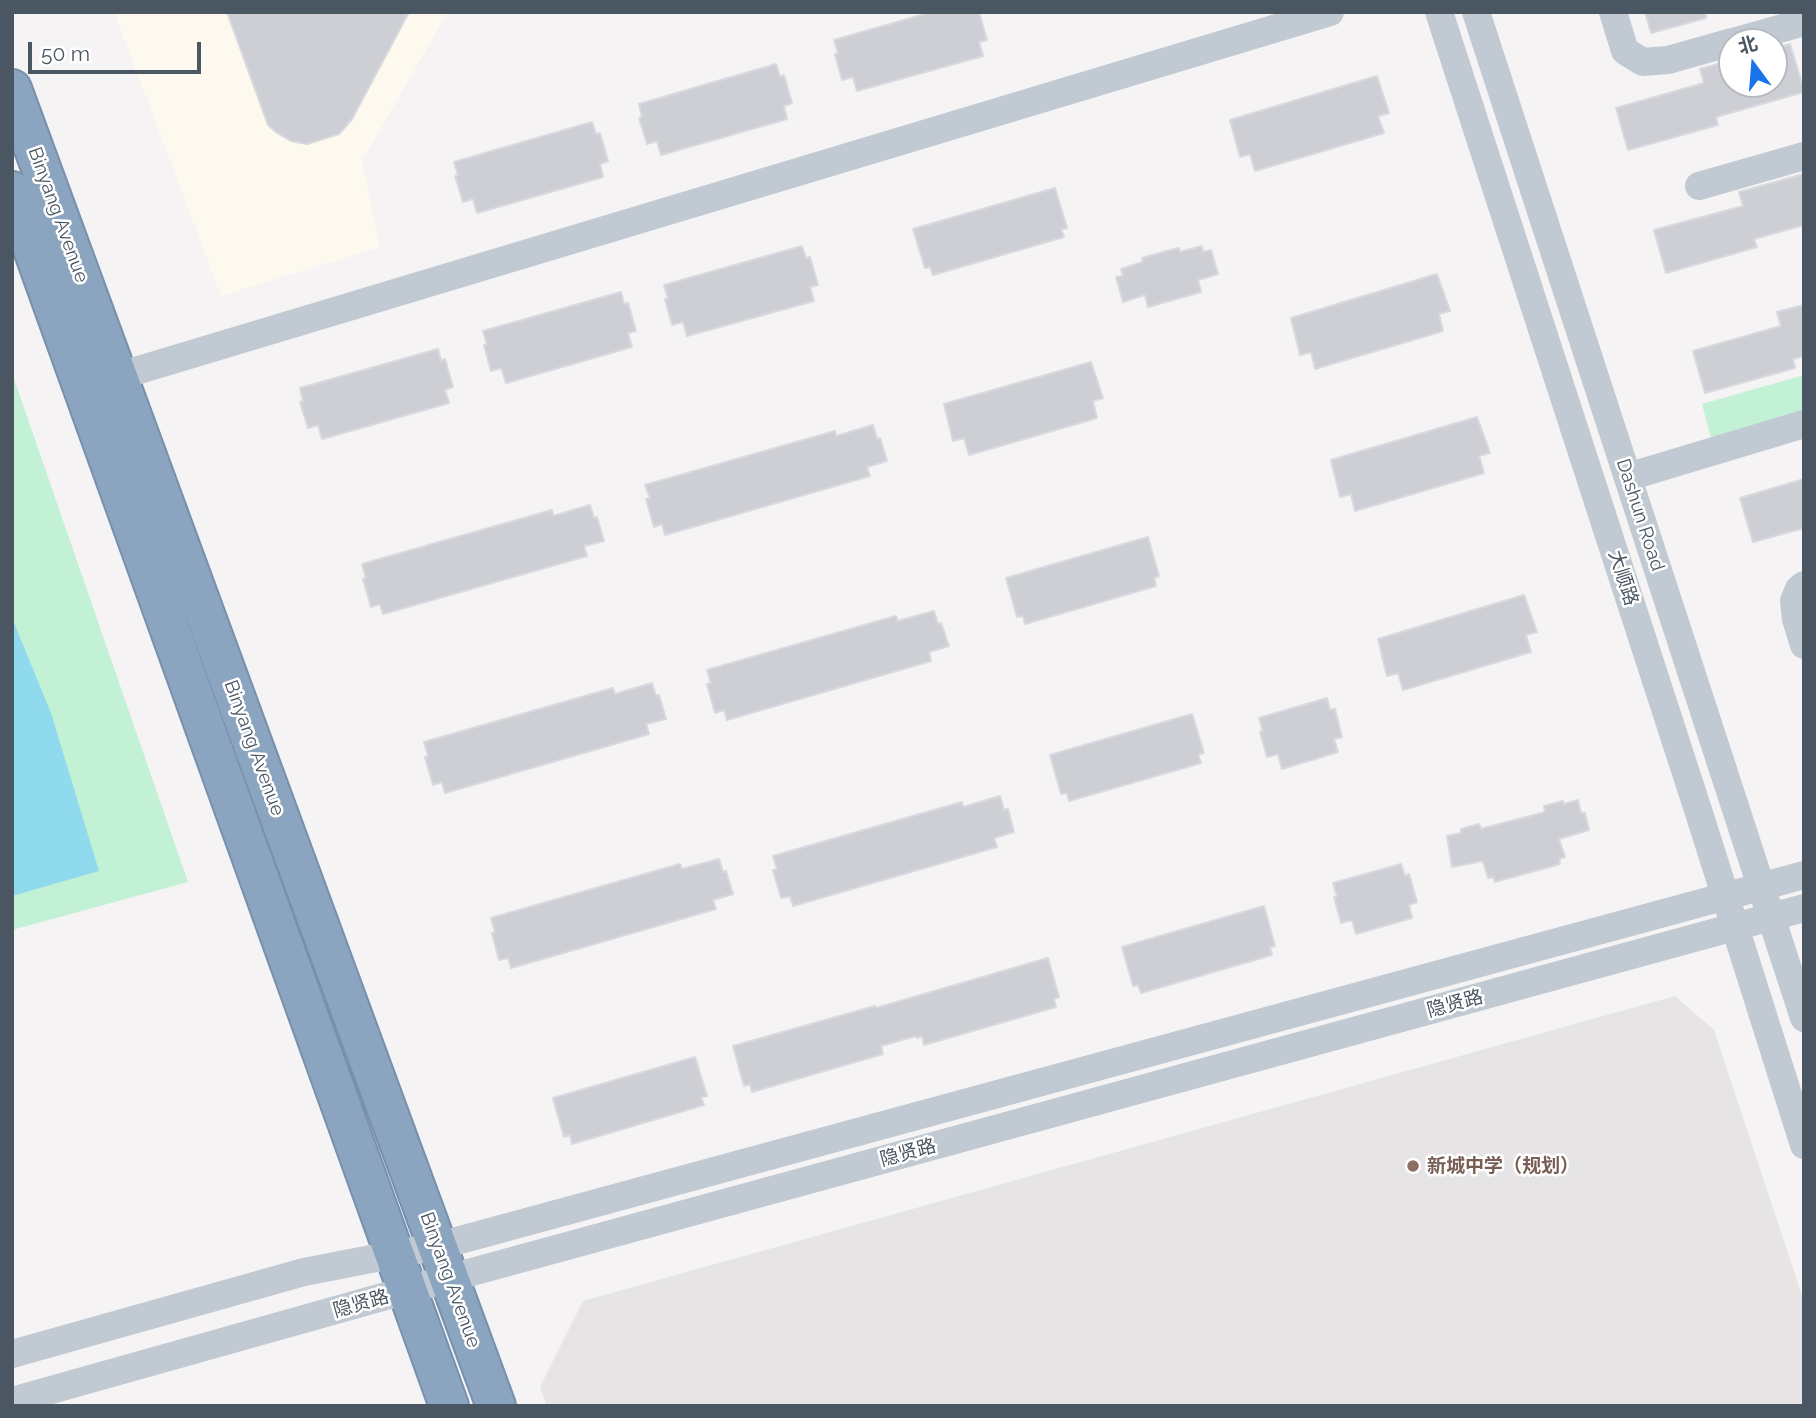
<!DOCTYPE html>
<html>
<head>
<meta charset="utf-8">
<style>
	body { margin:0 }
	#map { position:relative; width:1816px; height:1418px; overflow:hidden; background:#f5f3f3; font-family:Raleway,"Noto Sans SC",sans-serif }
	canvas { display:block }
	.frame { position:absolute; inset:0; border:14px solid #4a5661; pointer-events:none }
	.north { position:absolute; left:1718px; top:28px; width:70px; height:70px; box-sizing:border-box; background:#fff; border:2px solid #b7bbc0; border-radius:50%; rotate:344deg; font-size:19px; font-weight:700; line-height:28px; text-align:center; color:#4a5661 }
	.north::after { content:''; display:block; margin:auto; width:24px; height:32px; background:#1a73e8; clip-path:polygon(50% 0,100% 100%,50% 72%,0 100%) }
	.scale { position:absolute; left:28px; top:42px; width:173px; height:32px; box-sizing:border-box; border:4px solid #4a5661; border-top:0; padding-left:9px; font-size:21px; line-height:24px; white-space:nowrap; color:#4a5661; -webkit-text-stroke:5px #fff; paint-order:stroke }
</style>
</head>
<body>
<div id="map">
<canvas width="1816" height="1418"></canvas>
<div class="frame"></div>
<div class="north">北</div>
<div class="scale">50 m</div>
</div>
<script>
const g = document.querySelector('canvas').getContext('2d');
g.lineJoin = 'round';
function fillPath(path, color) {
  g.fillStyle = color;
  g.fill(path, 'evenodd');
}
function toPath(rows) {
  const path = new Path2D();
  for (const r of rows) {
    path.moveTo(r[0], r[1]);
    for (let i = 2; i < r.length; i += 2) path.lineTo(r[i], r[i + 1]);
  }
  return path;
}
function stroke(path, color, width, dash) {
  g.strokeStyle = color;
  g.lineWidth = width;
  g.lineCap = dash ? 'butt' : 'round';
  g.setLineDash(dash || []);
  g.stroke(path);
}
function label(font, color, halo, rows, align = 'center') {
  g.font = font + ' Raleway,"Noto Sans SC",sans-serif';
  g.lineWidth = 5;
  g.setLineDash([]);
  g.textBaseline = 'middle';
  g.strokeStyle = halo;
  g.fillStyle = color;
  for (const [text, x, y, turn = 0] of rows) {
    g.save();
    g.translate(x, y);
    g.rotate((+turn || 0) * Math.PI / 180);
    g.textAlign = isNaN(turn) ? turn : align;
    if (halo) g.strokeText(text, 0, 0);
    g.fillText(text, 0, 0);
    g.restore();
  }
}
const commercial = toPath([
	[114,12,448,12,362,161,380,247,221,296]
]);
const education = toPath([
	[1675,996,1714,1030,1804,1302,1804,1406,547,1406,540,1387,583,1301]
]);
const green = toPath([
	[12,373,188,882,12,930],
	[1804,375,1804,416,1712,442,1702,404]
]);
const water = toPath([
	[12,618,51,713,99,871,12,896]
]);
const building = toPath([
	[227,12,409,12,352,119,339,134,307,144,291,141,277,133,268,125,227,12],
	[932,12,979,12,987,40,979,42,983,56,857,91,853,77,842,80,835,54,838,53,834,40,932,12],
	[1645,12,1705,12,1706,18,1651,33,1645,12],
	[1790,44,1802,84,1804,84,1804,92,1716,117,1718,125,1628,150,1616,108,1704,83,1700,69,1732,60,1732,84,1774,84,1774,49,1790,44],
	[776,64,780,77,784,75,792,103,784,106,787,119,661,155,657,141,647,144,639,118,642,117,639,104,776,64],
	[1377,76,1389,113,1378,116,1384,133,1255,171,1250,154,1240,157,1230,120,1377,76],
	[592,122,596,134,600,133,608,161,600,164,603,177,477,213,473,199,463,202,455,176,458,175,454,162,592,122],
	[1804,174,1804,225,1754,239,1757,247,1666,273,1654,230,1743,206,1739,192,1804,174],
	[1055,188,1067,228,1061,229,1064,237,933,275,930,267,925,268,913,229,1055,188],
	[802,246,806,258,810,257,818,285,810,287,814,301,687,336,683,322,672,325,665,299,668,298,664,285,802,246],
	[1202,246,1203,252,1211,250,1218,274,1198,280,1201,292,1148,307,1145,295,1123,302,1116,277,1123,276,1121,269,1143,262,1142,258,1167,251,1179,248,1180,252,1202,246],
	[1437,274,1450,311,1439,314,1443,331,1315,369,1311,352,1300,355,1291,318,1437,274],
	[621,292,624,304,628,303,636,331,628,333,632,347,506,383,501,368,491,371,484,345,487,344,483,331,621,292],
	[1804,305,1804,356,1793,359,1795,368,1705,393,1693,351,1781,326,1777,312,1804,305],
	[438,349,441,361,445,359,453,387,445,390,449,403,322,439,318,425,308,428,300,402,303,401,300,388,438,349],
	[1091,362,1103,398,1093,401,1097,418,969,455,964,438,953,441,944,404,1091,362],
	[1477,417,1490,453,1479,456,1484,473,1355,511,1351,494,1340,497,1331,460,1477,417],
	[873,425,877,439,880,438,887,461,867,467,870,476,665,535,662,524,654,527,646,499,650,498,645,485,835,431,836,436,873,425],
	[1804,479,1804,528,1753,542,1740,498,1804,479],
	[590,505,594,518,597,517,604,541,584,546,587,556,383,614,380,604,371,607,363,579,366,578,362,564,552,510,553,516,590,505],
	[1148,537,1159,576,1154,578,1156,586,1025,624,1023,616,1017,617,1006,578,1148,537],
	[1524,595,1537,632,1526,635,1531,652,1403,690,1398,673,1387,676,1378,639,1524,595],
	[934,611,938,624,941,623,949,646,929,652,931,661,727,720,724,710,715,713,707,684,711,683,707,670,896,616,898,621,934,611],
	[652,683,656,696,659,695,666,719,646,724,649,734,445,793,442,782,433,785,425,757,428,756,424,742,613,688,615,694,652,683],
	[1327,698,1330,710,1335,709,1342,737,1334,739,1338,752,1282,769,1278,754,1267,757,1260,732,1263,731,1259,718,1327,698],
	[1192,714,1204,753,1198,755,1201,763,1069,801,1067,793,1061,794,1050,755,1192,714],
	[1000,796,1004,810,1008,809,1014,832,994,838,997,847,793,906,790,896,781,898,773,870,777,869,773,856,962,802,963,807,1000,796],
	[1578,800,1581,813,1585,813,1589,830,1559,839,1565,857,1559,859,1560,864,1495,882,1493,877,1488,878,1483,861,1452,867,1447,836,1461,833,1461,829,1479,824,1481,829,1545,812,1544,806,1563,801,1564,804,1578,800],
	[719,859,723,872,726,871,733,894,713,900,716,909,511,968,508,958,499,960,492,933,495,932,491,918,680,864,682,869,719,859],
	[1401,864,1405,876,1409,874,1417,902,1409,905,1412,918,1356,934,1352,920,1341,923,1334,897,1337,896,1333,883,1401,864],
	[1264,906,1275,946,1270,947,1272,955,1141,993,1138,985,1133,986,1122,947,1264,906],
	[1048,958,1059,997,1054,999,1056,1007,924,1045,922,1036,917,1038,916,1036,881,1046,883,1054,752,1092,750,1084,744,1086,733,1046,875,1006,876,1008,1048,958],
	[695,1057,707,1096,701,1097,704,1105,572,1144,570,1135,564,1137,553,1098,695,1057]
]);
const minor = toPath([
	[1439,12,1699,813,1804,1145],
	[1476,12,1804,1018],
	[1613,12,1625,51,1643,62,1668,60,1732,42],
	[1733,42,1804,22],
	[1699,186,1804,156],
	[99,382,1330,12],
	[1641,473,1804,424],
	[1804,585,1799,589,1794,601,1796,619,1804,645],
	[12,1354,304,1272,438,1246,1804,875],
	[12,1401,450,1278,1804,908]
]);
const highway = toPath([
	[12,89,496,1406],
	[12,191,449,1406]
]);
const markers = [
	[1413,1166,7,"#8d6e63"]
];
const streetNames = [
	["Binyang Avenue",58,215,70],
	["Dashun Road",1640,515,72],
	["大顺路",1623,578,72],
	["Binyang Avenue",254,748,70],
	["隐贤路",1455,1004,-15],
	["隐贤路",908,1153,-15],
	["Binyang Avenue",450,1280,70],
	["隐贤路",361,1304,-16]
];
const educationNames = [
	["新城中学（规划）",1427,1166]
];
fillPath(commercial, '#fdf9ef');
fillPath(education, '#e6e4e5');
fillPath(green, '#c3f1d5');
fillPath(water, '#90daee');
fillPath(building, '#cdcfd5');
stroke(building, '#d7d9de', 2);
stroke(highway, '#7690ad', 42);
stroke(minor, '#c1cad2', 28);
stroke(highway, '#8ba5c1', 38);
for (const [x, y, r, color] of markers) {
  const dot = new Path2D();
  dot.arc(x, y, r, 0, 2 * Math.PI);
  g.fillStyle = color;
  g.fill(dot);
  stroke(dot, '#fff', 2.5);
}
label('19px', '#4a5661', '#fff', streetNames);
label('bold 19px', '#785e54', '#fff', educationNames, 'left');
</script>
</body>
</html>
